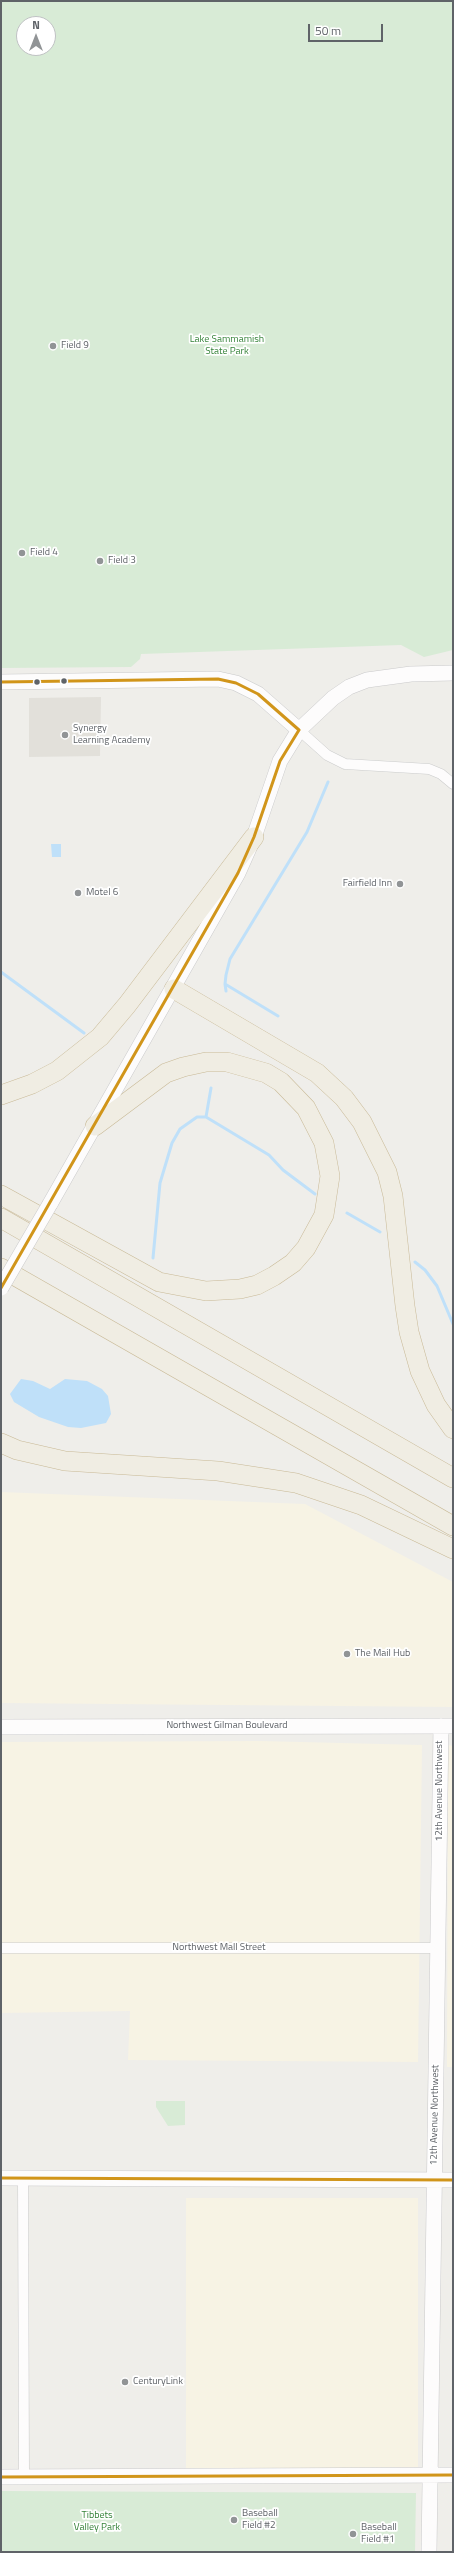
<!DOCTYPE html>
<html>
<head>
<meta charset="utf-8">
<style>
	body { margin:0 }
	#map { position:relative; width:454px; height:2553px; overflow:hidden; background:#efeeea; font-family:"Titillium Web",sans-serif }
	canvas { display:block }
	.frame { position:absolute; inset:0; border:2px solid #5f6368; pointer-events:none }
	.north { position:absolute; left:16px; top:16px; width:40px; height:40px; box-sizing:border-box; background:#fff; border:1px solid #bfc1c3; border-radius:50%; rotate:0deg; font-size:11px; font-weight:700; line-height:16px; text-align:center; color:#5f6368 }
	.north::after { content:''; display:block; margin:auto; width:14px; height:18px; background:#919496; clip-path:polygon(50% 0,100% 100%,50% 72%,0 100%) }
	.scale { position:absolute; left:308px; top:24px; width:75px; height:18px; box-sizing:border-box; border:2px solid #5f6368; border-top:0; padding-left:5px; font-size:12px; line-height:14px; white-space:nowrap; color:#5f6368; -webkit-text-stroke:3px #fff; paint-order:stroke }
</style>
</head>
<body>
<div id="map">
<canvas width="454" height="2553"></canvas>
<div class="frame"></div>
<div class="north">N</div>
<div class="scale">50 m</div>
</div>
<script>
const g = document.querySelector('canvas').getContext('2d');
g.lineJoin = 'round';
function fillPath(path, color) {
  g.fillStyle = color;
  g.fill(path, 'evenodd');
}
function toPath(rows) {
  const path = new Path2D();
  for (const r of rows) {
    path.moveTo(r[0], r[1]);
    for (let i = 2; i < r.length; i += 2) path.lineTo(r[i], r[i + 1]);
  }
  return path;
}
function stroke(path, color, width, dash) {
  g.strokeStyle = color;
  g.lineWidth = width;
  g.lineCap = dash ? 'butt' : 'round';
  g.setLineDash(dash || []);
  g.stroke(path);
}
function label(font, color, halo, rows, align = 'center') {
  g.font = font + ' "Titillium Web",sans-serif';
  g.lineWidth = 3.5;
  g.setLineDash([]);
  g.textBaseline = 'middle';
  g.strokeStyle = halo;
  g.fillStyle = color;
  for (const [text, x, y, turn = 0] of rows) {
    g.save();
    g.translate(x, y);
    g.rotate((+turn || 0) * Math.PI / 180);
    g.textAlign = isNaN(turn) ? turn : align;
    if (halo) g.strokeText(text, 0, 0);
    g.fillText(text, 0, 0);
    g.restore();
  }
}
const commercial = toPath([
	[1,1492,305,1504,453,1582,453,1707,1,1703],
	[260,1741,422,1745,418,2062,128,2060,130,2011,1,2013,2,1742],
	[448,1745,453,1746,453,2067,447,2067],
	[186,2198,418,2198,418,2469,186,2469]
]);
const education = toPath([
	[101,697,100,756,29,757,29,698]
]);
const green = toPath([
	[1,1,453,1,453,650,424,657,401,645,141,654,140,659,131,667,1,668],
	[24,24,48,24,48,48,24,48],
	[156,2101,185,2101,185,2125,168,2126,156,2107],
	[1,2491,416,2493,415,2552,1,2552]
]);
const water = toPath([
	[51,844,61,844,61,857,52,857],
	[21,1379,33,1381,50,1389,65,1379,87,1381,102,1389,108,1396,111,1414,106,1423,81,1428,68,1427,39,1417,14,1402,10,1394]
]);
const stream = toPath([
	[1,972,84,1033],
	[225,984,226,991],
	[278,1016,225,984,226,975,230,959,307,832,328,782],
	[206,1117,211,1088],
	[347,1213,380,1232],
	[153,1258,160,1183,172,1143,180,1129,197,1117,206,1117,269,1155,283,1170,315,1194],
	[415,1262,425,1270,437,1286,453,1324]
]);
const street = toPath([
	[299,730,327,755,345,764,429,769,441,774,453,784],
	[1,1948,438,1948],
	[23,2178,24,2477]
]);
const secondary = toPath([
	[1,682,218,679,236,683,258,694,299,730],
	[50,1204,238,873,254,837,280,761,299,730,333,698,349,687,367,680,411,674,453,673],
	[1,1727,453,1726],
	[1,2178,453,2180],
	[1,2477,453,2475],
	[429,2552,441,1726]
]);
const highway = toPath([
	[174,989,317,1073,344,1098,362,1122,387,1172,393,1196,405,1306,409,1332,420,1371,436,1405,453,1429],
	[1,1095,32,1084,57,1071,100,1037,127,1005,254,837],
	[1,1195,159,1282,206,1291,240,1289,257,1285,274,1276,293,1263,306,1248,324,1215,330,1176,324,1143,306,1108,281,1082,266,1073,227,1062,206,1062,183,1067,166,1073,95,1126],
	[1,1218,453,1478],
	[1,1268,453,1526],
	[1,1443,17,1450,65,1461,218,1471,296,1483,361,1505,453,1549]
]);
const secondaryBridge = toPath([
	[1,1288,50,1204]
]);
const bus1 = toPath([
	[1,682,218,679,236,683,258,694,299,730],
	[1,1288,238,873,254,837,280,761,299,730],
	[1,2178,453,2180],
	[1,2477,453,2475]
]);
const markers = [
	[53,346,4,"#919496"],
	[22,553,4,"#919496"],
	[100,561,4,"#919496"],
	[64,681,3.5,"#5f6368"],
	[37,682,3.5,"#5f6368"],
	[65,735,4,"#919496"],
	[400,884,4,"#919496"],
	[78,893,4,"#919496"],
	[347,1654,4,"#919496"],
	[125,2382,4,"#919496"],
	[234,2520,4,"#919496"],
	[353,2534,4,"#919496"]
];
const parkNames = [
	["Lake Sammamish",227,340],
	["State Park",227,352],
	["Tibbets",97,2516],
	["Valley Park",97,2528]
];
const poiNames = [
	["Field 9",61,346],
	["Field 4",30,553],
	["Field 3",108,561],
	["Synergy",73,729],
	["Learning Academy",73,741],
	["Fairfield Inn",392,884,"right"],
	["Motel 6",86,893],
	["The Mail Hub",355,1654],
	["CenturyLink",133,2382],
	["Baseball",242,2514],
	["Field #2",242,2526],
	["Baseball",361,2528],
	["Field #1",361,2540]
];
const streetNames = [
	["Northwest Gilman Boulevard",227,1726],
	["12th Avenue Northwest",440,1791,-90],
	["Northwest Mall Street",219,1948],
	["12th Avenue Northwest",435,2115,-89]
];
fillPath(commercial, '#f7f3e4');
fillPath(education, '#e2e0da');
fillPath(green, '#d8ebd6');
fillPath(water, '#bfe0f9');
stroke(stream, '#bfe0f9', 3);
stroke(street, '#cbcccc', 11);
stroke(secondary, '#cacacb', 16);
stroke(highway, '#c8b996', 20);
stroke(street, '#fdfcfc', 10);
stroke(secondary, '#fdfcfc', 15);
stroke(highway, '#f0ede3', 19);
stroke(secondaryBridge, '#cacacb', 16, []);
stroke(secondaryBridge, '#fdfcfc', 15);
stroke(bus1, '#d1951a', 3);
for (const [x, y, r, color] of markers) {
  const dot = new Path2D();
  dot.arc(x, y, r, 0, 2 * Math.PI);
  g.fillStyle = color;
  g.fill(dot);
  stroke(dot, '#fff', 1.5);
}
label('10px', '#348238', '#fff', parkNames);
label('10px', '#5f6368', '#fff', poiNames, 'left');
label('10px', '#5f6368', '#fff', streetNames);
</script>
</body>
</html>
